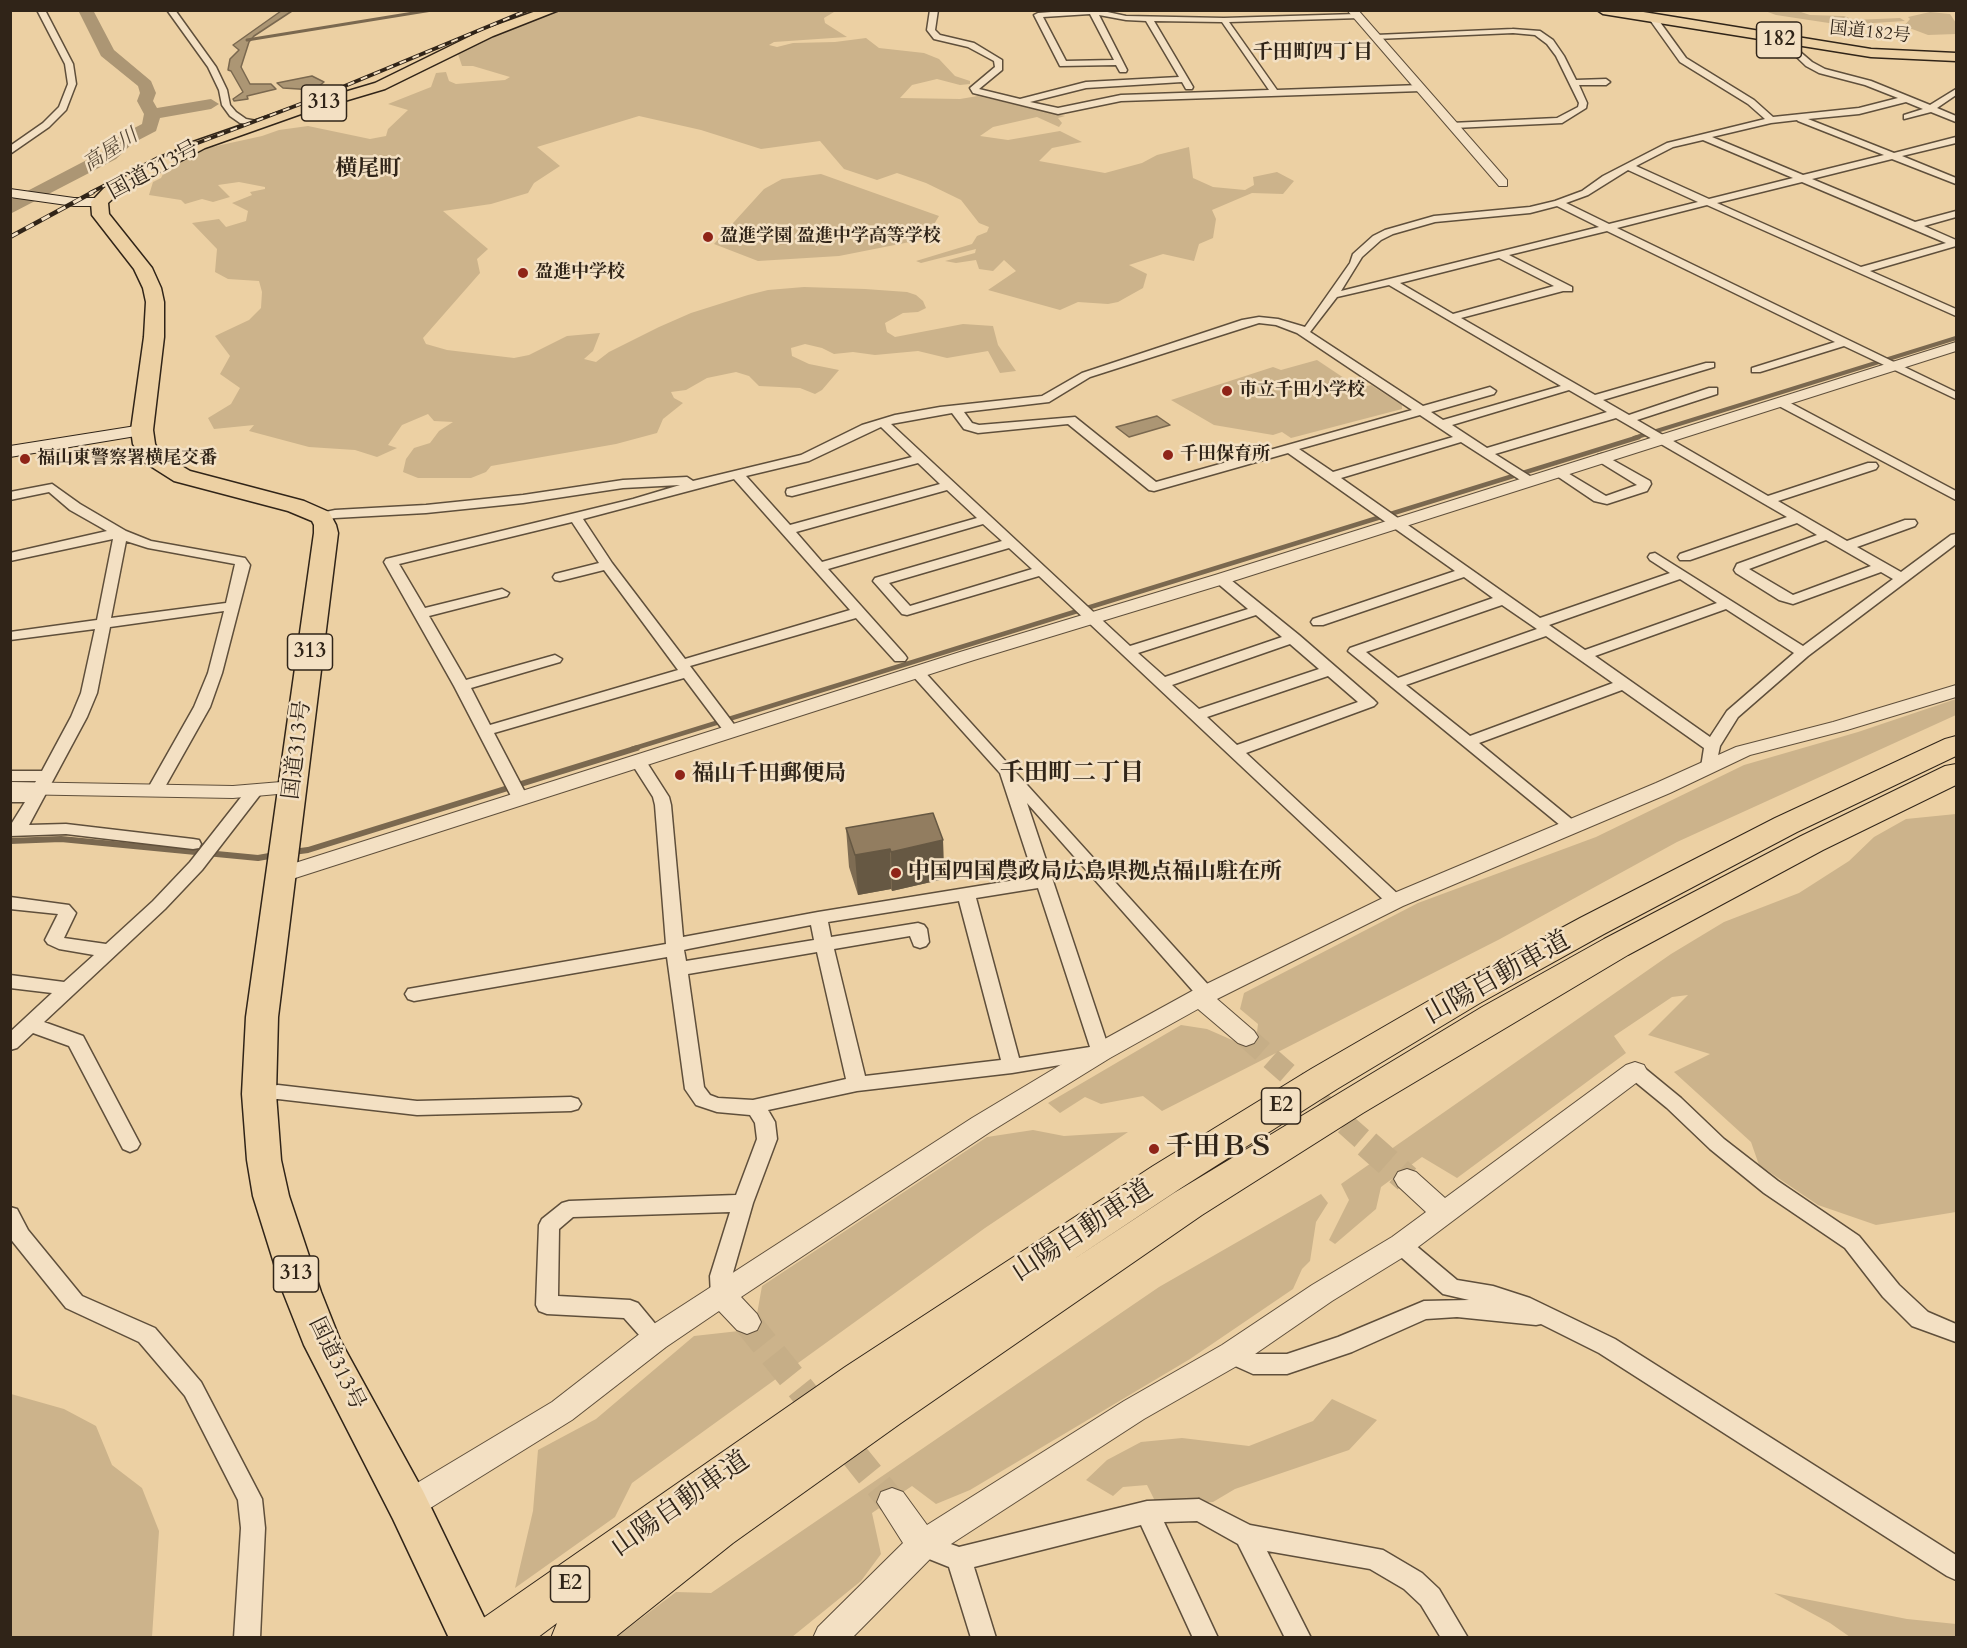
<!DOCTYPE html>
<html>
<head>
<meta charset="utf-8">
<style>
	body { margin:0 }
	#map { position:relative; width:1967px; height:1648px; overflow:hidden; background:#ecd0a3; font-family:Cardo,serif }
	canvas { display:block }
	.frame { position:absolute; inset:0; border:12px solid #302418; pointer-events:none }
</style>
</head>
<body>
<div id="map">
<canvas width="1967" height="1648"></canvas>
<div class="frame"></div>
</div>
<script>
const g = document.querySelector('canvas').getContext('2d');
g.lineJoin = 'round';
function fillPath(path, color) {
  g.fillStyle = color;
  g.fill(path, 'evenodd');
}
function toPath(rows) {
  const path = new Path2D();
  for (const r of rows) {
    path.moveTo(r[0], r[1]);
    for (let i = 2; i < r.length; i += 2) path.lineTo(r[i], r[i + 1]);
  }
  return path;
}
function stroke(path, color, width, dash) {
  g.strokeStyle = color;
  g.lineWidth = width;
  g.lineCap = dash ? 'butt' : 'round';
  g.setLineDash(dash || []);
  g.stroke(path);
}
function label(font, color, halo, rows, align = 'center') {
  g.font = font + ' Cardo,"Noto Serif JP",serif';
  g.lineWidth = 5;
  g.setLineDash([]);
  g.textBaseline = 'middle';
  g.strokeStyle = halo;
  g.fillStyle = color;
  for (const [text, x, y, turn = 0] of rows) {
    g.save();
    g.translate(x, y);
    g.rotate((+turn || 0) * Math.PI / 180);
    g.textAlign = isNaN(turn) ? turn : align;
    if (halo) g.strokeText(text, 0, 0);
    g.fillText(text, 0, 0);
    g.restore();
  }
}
const green = toPath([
	[558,10,832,11,834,12,824,18,825,23,847,37,774,42,769,45,777,47,793,43,835,42,866,38,879,48,924,53,939,59,955,76,970,81,970,84,960,85,937,79,912,85,900,98,960,99,978,96,1065,116,1058,118,1062,123,1059,127,1037,117,993,127,980,136,1008,140,1060,131,1082,142,1052,148,1039,161,1105,173,1142,163,1157,155,1189,147,1193,178,1213,187,1245,190,1254,185,1253,177,1277,172,1294,181,1283,194,1252,193,1212,210,1216,219,1213,238,1199,244,1194,261,1163,254,1129,265,1147,274,1143,288,1118,302,1108,304,1078,302,1060,310,988,290,1016,271,1004,260,993,271,979,269,976,260,956,263,945,261,975,253,976,249,921,263,916,261,972,244,977,236,987,232,989,227,979,223,961,200,926,183,897,173,877,180,844,169,820,141,761,149,701,130,639,116,537,147,560,166,534,183,528,193,491,204,443,211,488,249,477,259,480,273,423,338,426,344,447,350,514,358,529,355,567,336,600,333,593,351,584,359,596,362,609,352,659,327,691,313,748,295,768,290,804,287,865,289,907,292,916,295,923,301,926,308,918,312,903,313,885,323,887,332,895,337,963,324,993,326,998,345,1016,371,1000,373,988,351,947,358,918,351,875,355,853,352,834,354,822,348,805,344,791,348,792,356,809,364,839,370,822,390,815,394,800,388,759,386,749,376,736,372,707,378,686,390,671,392,674,398,683,403,663,419,657,433,616,444,491,466,486,472,471,478,418,478,403,472,406,459,414,448,430,443,439,431,453,422,434,421,428,414,402,425,388,445,397,448,377,457,355,450,309,447,249,431,254,425,214,429,208,418,231,404,240,388,220,374,230,356,215,336,249,320,261,308,262,292,259,281,228,279,215,272,217,249,192,223,219,219,226,227,246,221,248,211,232,203,252,195,250,192,265,189,265,187,239,182,218,185,230,197,213,202,202,199,185,204,181,200,149,195,153,182,161,178,167,166,212,147,262,136,279,130,308,126,370,139,386,136,388,129,408,110,388,104,431,87,436,73,446,72,449,81,456,84,505,80,510,77,473,66,462,66,457,51],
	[1765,11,1798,11,1810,15,1844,16,1854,20,1900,18,1905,21,1842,25,1776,15],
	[1930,12,1950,14,1956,23,1956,34,1928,35,1904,26,1910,19,1908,17],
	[821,174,939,216,925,239,839,256,758,261,714,244,764,189,782,179],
	[1317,360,1359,388,1371,385,1402,405,1402,409,1291,438,1282,432,1273,435,1214,425,1171,400,1273,367,1281,370],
	[1956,699,1956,715,1677,842,1500,939,1162,1111,1143,1096,1101,1104,1085,1097,1060,1113,1048,1103,1181,1025,1207,1029,1239,1043,1257,1032,1258,1024,1240,1009,1244,993,1418,903,1596,837,1744,765,1858,732],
	[1956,814,1956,1212,1876,1225,1818,1205,1759,1165,1751,1142,1674,1072,1710,1054,1648,1035,1688,995,1672,997,1614,1036,1626,1053,1457,1178,1422,1157,1381,1187,1376,1209,1335,1244,1329,1240,1349,1200,1341,1184,1671,954,1724,922,1799,893,1849,861,1874,837,1906,819],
	[1033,1130,1064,1136,1128,1132,985,1228,632,1483,615,1517,515,1588,533,1511,538,1450,596,1419,694,1336,739,1331,757,1314,762,1286,987,1137],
	[1321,1194,1328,1203,1316,1222,1310,1261,1302,1269,1293,1289,1190,1359,970,1490,936,1504,912,1486,872,1513,881,1554,861,1581,792,1637,615,1638,676,1592,711,1593,1159,1287],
	[11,1394,64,1409,96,1426,112,1465,142,1488,159,1531,152,1637,11,1637],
	[1332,1399,1377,1420,1349,1450,1235,1489,1213,1502,1157,1505,1147,1485,1123,1487,1113,1496,1086,1480,1107,1460,1141,1442,1182,1438,1249,1446,1313,1421],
	[1774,1593,1907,1619,1956,1624,1956,1637,1850,1637,1830,1623]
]);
const water = toPath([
	[281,11,292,11,254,36,249,42,241,67,250,84,271,84,276,89,247,96,248,99,234,101,233,99,243,92,231,71,228,70,230,59,239,50,233,45,281,11],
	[312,76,324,82,314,90,283,88,277,83,312,76],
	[1157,416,1170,425,1129,437,1116,427,1157,416]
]);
const streamFar3 = toPath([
	[247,40,432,10]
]);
const streamFar2 = toPath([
	[1634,438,1956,338]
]);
const streamFar1 = toPath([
	[632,749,1639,437]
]);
const stream = toPath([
	[10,841,61,839,258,858,275,855],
	[293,852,308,850,637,748]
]);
const river = toPath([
	[78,10,93,10,114,50,151,81,156,93,153,101,157,108,211,99,219,104,211,109,160,118,156,131,133,143,116,159,10,214,10,200,104,151,121,135,142,124,144,114,137,101,140,93,138,86,101,56,78,10]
]);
const tertiaryTunnelFar1 = toPath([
	[1246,1037,1369,1145]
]);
const tertiaryTunnel = toPath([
	[1367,1144,1407,1179],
	[747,1322,892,1502]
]);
const minor = toPath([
	[37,10,45,10,73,64,76,84,66,110,49,127,10,154,10,146,43,123,59,107,68,84,65,64,37,10],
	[167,10,175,10,216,67,227,90,230,105,236,112,246,119,262,122,262,126,240,123,230,116,222,105,219,90,208,67,167,10],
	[930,10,938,10,935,30,940,35,974,43,1002,60,1002,70,979,89,1020,99,1086,82,1179,77,1146,21,1126,20,1099,15,1127,70,1126,72,1120,72,1116,65,1060,66,1034,15,1038,13,1078,10,1098,10,1126,16,1224,18,1357,14,1360,14,1360,18,1229,22,1277,90,1421,85,1425,88,1421,91,1121,101,1058,114,973,93,970,88,995,67,994,61,968,47,934,39,927,30,930,10],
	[1090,14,1114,60,1066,61,1043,17,1090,14],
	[1154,21,1222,22,1269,90,1121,95,1058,108,1030,102,1086,88,1182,82,1186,89,1192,89,1193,87,1154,21],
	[1651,18,1657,18,1686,58,1754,100,1773,117,1859,108,1898,98,1865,85,1819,73,1806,66,1782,43,1782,39,1785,39,1812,62,1825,69,1871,81,1930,105,1956,89,1956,95,1937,108,1956,116,1956,122,1931,112,1904,119,1904,115,1923,109,1906,102,1859,114,1808,119,1894,153,1956,137,1956,143,1902,156,1956,178,1956,184,1892,159,1812,179,1915,222,1956,211,1956,217,1924,226,1956,240,1956,246,1870,271,1956,309,1956,316,1707,205,1617,228,1956,392,1956,399,1844,346,1760,372,1752,372,1752,368,1835,342,1607,231,1509,255,1572,287,1572,291,1563,291,1461,318,1595,395,1706,363,1714,363,1714,367,1603,400,1629,415,1709,388,1717,388,1717,394,1637,420,1768,496,1868,463,1876,463,1878,466,1876,469,1778,501,1847,541,1905,520,1915,520,1917,523,1915,526,1857,547,1901,572,1951,535,1956,534,1956,544,1808,656,1738,717,1720,746,1715,770,1709,772,1701,767,1704,748,1622,690,1479,743,1580,826,1578,830,1572,831,1566,830,1348,651,1350,648,1493,598,1464,577,1323,625,1313,625,1311,622,1313,619,1455,571,1288,453,1154,491,1149,490,1068,424,978,433,964,429,952,413,891,424,1130,646,1248,609,1216,582,1214,579,1221,575,1226,576,1299,635,1374,700,1377,703,1374,706,1246,753,1401,897,1404,901,1401,905,1389,905,1039,576,907,615,902,614,873,581,875,578,1002,541,983,524,828,569,905,655,907,658,905,661,895,661,856,618,690,666,739,731,736,734,726,734,684,678,494,733,528,798,520,803,512,798,454,686,384,562,386,559,633,499,680,485,623,488,523,503,426,513,335,518,321,521,314,517,316,514,335,510,426,505,523,495,623,480,687,477,693,481,801,455,862,425,895,415,940,407,1042,396,1082,373,1242,320,1259,317,1278,319,1305,327,1350,263,1353,254,1373,236,1385,230,1434,216,1530,207,1555,201,1582,191,1603,176,1667,143,1765,119,1748,104,1680,62,1650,20,1651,18],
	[1797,120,1798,121,1884,155,1803,175,1712,137,1771,123,1797,120],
	[1703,140,1793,178,1709,199,1636,166,1673,147,1703,140],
	[1628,170,1698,202,1609,224,1566,203,1588,195,1628,170],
	[1802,182,1946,243,1861,267,1717,203,1802,182],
	[1557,206,1599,227,1341,291,1362,257,1381,240,1393,234,1435,222,1530,213,1557,206],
	[1499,258,1554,286,1453,314,1400,283,1499,258],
	[1389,285,1561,386,1443,420,1431,412,1494,394,1496,391,1490,387,1423,406,1310,332,1337,297,1389,285],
	[1259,323,1276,325,1297,333,1412,410,1156,482,1075,417,979,425,972,423,964,412,1049,402,1090,377,1259,323],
	[1569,390,1607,412,1487,448,1452,425,1569,390],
	[1420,415,1453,437,1333,472,1299,449,1420,415],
	[1616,418,1787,517,1680,554,1678,557,1680,560,1690,560,1797,523,1817,535,1737,564,1734,570,1736,573,1779,600,1793,604,1881,572,1893,579,1803,646,1655,553,1650,554,1648,557,1650,560,1670,573,1540,618,1341,478,1461,442,1528,485,1534,481,1533,478,1495,454,1616,418],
	[881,427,912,457,787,489,786,492,787,495,792,496,918,463,940,484,790,525,746,476,809,461,881,427],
	[734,479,850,610,685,659,612,563,583,519,734,479],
	[947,490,977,518,822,562,796,532,947,490],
	[572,522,599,563,555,574,553,577,555,580,560,581,604,570,678,670,490,725,471,688,560,662,562,659,555,655,466,680,429,616,507,596,509,593,502,589,425,608,399,564,572,522],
	[1826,540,1871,566,1793,595,1749,569,1826,540],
	[1009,548,1032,569,910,606,889,583,1009,548],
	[1680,579,1717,603,1585,650,1549,625,1680,579],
	[1502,605,1537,629,1398,678,1366,652,1502,605],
	[1726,609,1794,653,1727,711,1710,737,1595,656,1726,609],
	[1256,615,1282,637,1165,677,1138,653,1256,615],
	[1546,636,1613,683,1470,736,1406,685,1546,636],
	[1290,644,1319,669,1199,709,1172,685,1290,644],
	[1328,676,1358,702,1237,745,1207,717,1328,676],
	[1513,29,1540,31,1553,40,1564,56,1576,80,1606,79,1610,82,1606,85,1579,85,1587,103,1586,108,1562,123,1454,128,1451,127,1451,123,1557,118,1578,107,1579,103,1556,56,1547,44,1535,35,1513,33,1376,39,1372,37,1376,35,1513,29],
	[1781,398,1956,491,1956,500,1777,405,1775,402,1781,398],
	[1602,454,1650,481,1651,484,1647,491,1607,504,1594,501,1551,472,1557,468,1561,469,1606,496,1637,485,1598,461,1596,458,1598,455,1602,454],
	[52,484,80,504,126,531,151,541,245,558,250,565,222,673,210,707,161,794,155,795,147,790,194,707,208,673,224,611,110,627,97,693,87,717,29,825,66,824,193,839,199,840,201,844,199,848,193,849,66,834,10,836,10,826,25,802,10,802,10,792,30,792,36,781,10,781,10,771,42,771,71,717,81,693,95,629,10,640,10,632,97,620,113,539,10,561,10,553,107,531,70,510,49,492,10,500,10,492,52,484],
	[126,541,148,548,235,564,226,603,111,618,126,541],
	[917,668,922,669,1212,989,1215,994,1212,999,1206,1001,1200,999,1027,803,1110,1052,1108,1057,1012,1073,857,1091,768,1110,775,1122,777,1139,753,1203,732,1276,733,1296,730,1302,722,1305,714,1302,711,1296,710,1276,730,1212,573,1217,559,1229,558,1296,630,1300,638,1303,667,1338,664,1345,656,1347,648,1345,624,1318,547,1314,539,1311,536,1305,539,1225,542,1219,562,1203,569,1201,736,1195,757,1139,755,1123,750,1115,717,1112,696,1105,685,1089,667,957,414,1001,408,999,405,994,408,989,666,944,655,805,653,797,630,761,638,756,644,758,669,797,671,805,683,937,818,912,1034,877,1000,773,912,675,910,672,912,669,917,668],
	[1038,888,1090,1047,1019,1058,976,898,1038,888],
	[959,901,1001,1060,865,1076,834,949,910,936,914,946,920,948,926,946,929,942,927,929,924,925,918,923,831,937,828,922,959,901],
	[811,925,814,940,686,961,684,950,688,949,811,925],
	[817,952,846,1079,753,1100,718,1098,710,1095,704,1087,688,974,817,952],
	[255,786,263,791,202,870,165,909,44,1022,83,1036,140,1144,137,1149,130,1152,123,1149,69,1046,33,1033,17,1048,10,1050,10,1032,52,993,10,988,10,975,64,982,94,955,59,949,48,944,45,940,58,914,10,909,10,897,69,905,76,913,64,938,106,944,153,901,190,862,249,787,255,786],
	[1635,1064,1642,1066,1681,1098,1724,1139,1778,1181,1859,1236,1899,1285,1928,1312,1956,1324,1956,1342,1912,1326,1883,1297,1845,1248,1764,1193,1710,1149,1667,1108,1628,1076,1625,1071,1628,1066,1635,1064],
	[278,1085,417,1101,571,1097,578,1099,581,1104,578,1109,571,1111,417,1115,278,1099,259,1101,252,1099,249,1094,252,1089,278,1085],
	[10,1207,17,1209,28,1230,82,1296,155,1328,201,1382,262,1499,265,1528,260,1638,234,1638,241,1528,238,1500,185,1396,139,1342,66,1308,13,1242,10,1238,10,1207],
	[1401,1236,1408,1239,1457,1280,1493,1286,1530,1298,1615,1339,1956,1555,1956,1580,1947,1576,1599,1353,1541,1324,1536,1325,1457,1317,1426,1319,1352,1352,1287,1374,1253,1374,1224,1361,1221,1354,1224,1347,1232,1344,1255,1354,1287,1354,1338,1337,1424,1301,1469,1300,1443,1294,1394,1251,1390,1245,1394,1239,1401,1236],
	[1199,1499,1250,1525,1383,1550,1422,1573,1439,1589,1468,1638,1441,1638,1421,1605,1404,1589,1370,1569,1267,1551,1311,1638,1285,1638,1238,1544,1197,1521,1164,1522,1218,1638,1193,1638,1141,1525,974,1567,996,1638,971,1638,949,1567,914,1553,911,1545,914,1537,923,1534,959,1547,1147,1501,1199,1499]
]);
const tertiary = toPath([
	[1347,10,1358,10,1507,180,1507,186,1499,186,1347,10],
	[1956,342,1956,351,1227,583,974,660,289,880,281,882,273,880,270,875,273,870,960,652,1215,575,1956,342],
	[1956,685,1956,697,1847,730,1750,755,1670,793,1403,906,1217,999,1254,1031,1258,1037,1254,1043,1246,1046,1238,1043,1198,1009,1110,1058,990,1132,741,1297,757,1314,761,1322,757,1330,747,1334,737,1330,719,1311,666,1347,572,1420,419,1515,408,1519,397,1515,393,1505,397,1495,552,1402,646,1329,972,1118,1092,1046,1192,991,1387,896,1656,783,1736,747,1833,722,1956,685],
	[293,781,300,782,303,787,300,792,233,798,10,794,10,782,233,786,293,781],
	[1635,1062,1644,1065,1647,1071,1644,1077,1410,1253,1332,1301,1242,1363,1144,1419,934,1555,852,1638,813,1638,818,1627,903,1543,877,1502,881,1492,892,1488,903,1492,927,1525,1124,1401,1222,1345,1312,1285,1392,1237,1426,1212,1398,1186,1394,1179,1398,1172,1407,1169,1416,1172,1445,1198,1626,1065,1635,1062]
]);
const secondary = toPath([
	[10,189,74,198,99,198,106,202,99,206,74,206,10,197,10,189],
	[142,425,148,426,151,430,148,434,10,457,10,446,142,425]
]);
const trunk = toPath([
	[539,10,559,10,493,36,385,89,301,114,205,148,118,194,108,203,109,214,152,268,161,288,164,302,164,337,153,430,155,444,160,453,190,471,304,501,329,512,336,525,338,533,278,1017,276,1094,281,1160,289,1196,321,1292,340,1340,423,1491,494,1638,449,1638,393,1519,304,1345,283,1292,253,1196,247,1160,242,1094,246,1017,314,533,314,525,312,521,288,511,174,481,144,462,133,444,131,430,144,337,146,302,143,288,134,269,92,215,91,202,106,186,193,142,291,108,375,83,483,30,539,10],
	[1597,10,1631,10,1871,49,1956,53,1956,61,1871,57,1603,14,1597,10]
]);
const motorway = toPath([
	[1956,736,1956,756,1797,832,1604,934,1480,1003,1337,1089,1181,1188,1065,1265,1174,1193,1482,1007,1604,939,1801,836,1945,766,1956,764,1956,785,1823,850,1628,955,1363,1113,1202,1215,901,1423,733,1543,614,1638,551,1638,557,1623,537,1638,472,1638,479,1621,845,1367,1153,1166,1311,1069,1456,985,1580,918,1775,818,1945,739,1956,736]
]);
const railFar1 = toPath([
	[90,193,158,158,311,100,528,10]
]);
const rail = toPath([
	[10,237,93,192]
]);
const wall = toPath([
	[846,828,943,840,944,879,892,891,891,889,858,895,849,867]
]);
const shadedWall = toPath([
	[943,840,944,879,892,891,891,852],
	[890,849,891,889,858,895,855,855]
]);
const building = toPath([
	[933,813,943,840,891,852,890,849,855,855,846,828,933,813]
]);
const markers = [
	[708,237,6,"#8f2418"],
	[523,273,6,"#8f2418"],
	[1227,391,6,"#8f2418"],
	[1168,455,6,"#8f2418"],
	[25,459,6,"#8f2418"],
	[680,775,6,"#8f2418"],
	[896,873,6,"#8f2418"],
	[1154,1149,6,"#8f2418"]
];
const farStreetnames = [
	["国道182号",1870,33,6]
];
const farPoinames = [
	["盈進学園 盈進中学高等学校",720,237],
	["盈進中学校",535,273],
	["市立千田小学校",1239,391],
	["千田保育所",1180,455],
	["福山東警察署横尾交番",37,459]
];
const farNeighbourhoodnames = [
	["千田町四丁目",1313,53]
];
const farWaternames = [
	["高屋川",111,151,-33]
];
const shields = [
	[1779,40,45],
	[324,103,45],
	[310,652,45],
	[1281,1106,39],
	[296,1274,45],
	[570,1584,39]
];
const shieldNames = [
	["182",1779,40],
	["313",324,103],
	["313",310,652],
	["E2",1281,1106],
	["313",296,1274],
	["E2",570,1584]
];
const farQuarternames = [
	["横尾町",368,170]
];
const streetNames = [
	["国道313号",154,171,-28],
	["国道313号",298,750,-83],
	["国道313号",336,1364,64]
];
const poiNames = [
	["福山千田郵便局",692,775],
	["中国四国農政局広島県拠点福山駐在所",908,873]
];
const neighbourhoodNames = [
	["千田町二丁目",1072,774]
];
const nearStreetnames = [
	["山陽自動車道",1498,979,-29],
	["山陽自動車道",1083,1232,-33],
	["山陽自動車道",681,1505,-35]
];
const nearPoinames = [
	["千田ＢＳ",1166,1149]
];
fillPath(green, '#ccb38b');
fillPath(water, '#ac9674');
stroke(water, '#7a684f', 1.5);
stroke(streamFar3, '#7a684f', 3);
stroke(streamFar2, '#7a684f', 4);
stroke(streamFar1, '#7a684f', 4.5);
stroke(stream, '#7a684f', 6);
fillPath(river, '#ac9674');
stroke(tertiaryTunnelFar1, '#c6ae87', 22, [22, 11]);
stroke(tertiaryTunnel, '#c6ae87', 28, [28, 14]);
stroke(minor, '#5f4f3b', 3);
stroke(tertiary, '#5f4f3b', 2);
stroke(secondary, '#302418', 2);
stroke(trunk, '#302418', 3);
stroke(motorway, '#302418', 2);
fillPath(minor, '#f3e0c3');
fillPath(tertiary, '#f3e0c3');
fillPath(secondary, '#f3e0c3');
fillPath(trunk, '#ecd0a3');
fillPath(motorway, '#ecd0a3');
stroke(railFar1, '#302418', 4);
stroke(rail, '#302418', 4.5);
stroke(railFar1, '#f3e0c3', 2, [7]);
stroke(rail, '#f3e0c3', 3, [9]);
fillPath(wall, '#7e6c53');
fillPath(shadedWall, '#665843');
fillPath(building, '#927d60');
stroke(building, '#665843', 1.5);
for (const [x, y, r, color] of markers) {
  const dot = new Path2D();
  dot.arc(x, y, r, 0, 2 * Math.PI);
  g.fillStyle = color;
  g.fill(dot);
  stroke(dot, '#f3e0c3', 2);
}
label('18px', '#302418', '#f3e0c3', farStreetnames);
label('bold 18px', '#302418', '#f3e0c3', farPoinames, 'left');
label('bold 20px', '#302418', '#f3e0c3', farNeighbourhoodnames);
label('italic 20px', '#554634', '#f3e0c3', farWaternames);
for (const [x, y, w] of shields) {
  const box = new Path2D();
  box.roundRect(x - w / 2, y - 18, w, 36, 4.5);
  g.fillStyle = '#f3e0c3';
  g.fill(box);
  stroke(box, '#302418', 1.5);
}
label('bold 21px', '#302418', null, shieldNames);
label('bold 22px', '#302418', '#f3e0c3', farQuarternames);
label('22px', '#302418', '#f3e0c3', streetNames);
label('bold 22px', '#302418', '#f3e0c3', poiNames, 'left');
label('bold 24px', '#302418', '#f3e0c3', neighbourhoodNames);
label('27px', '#302418', '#f3e0c3', nearStreetnames);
label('bold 27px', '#302418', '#f3e0c3', nearPoinames, 'left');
</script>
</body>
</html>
